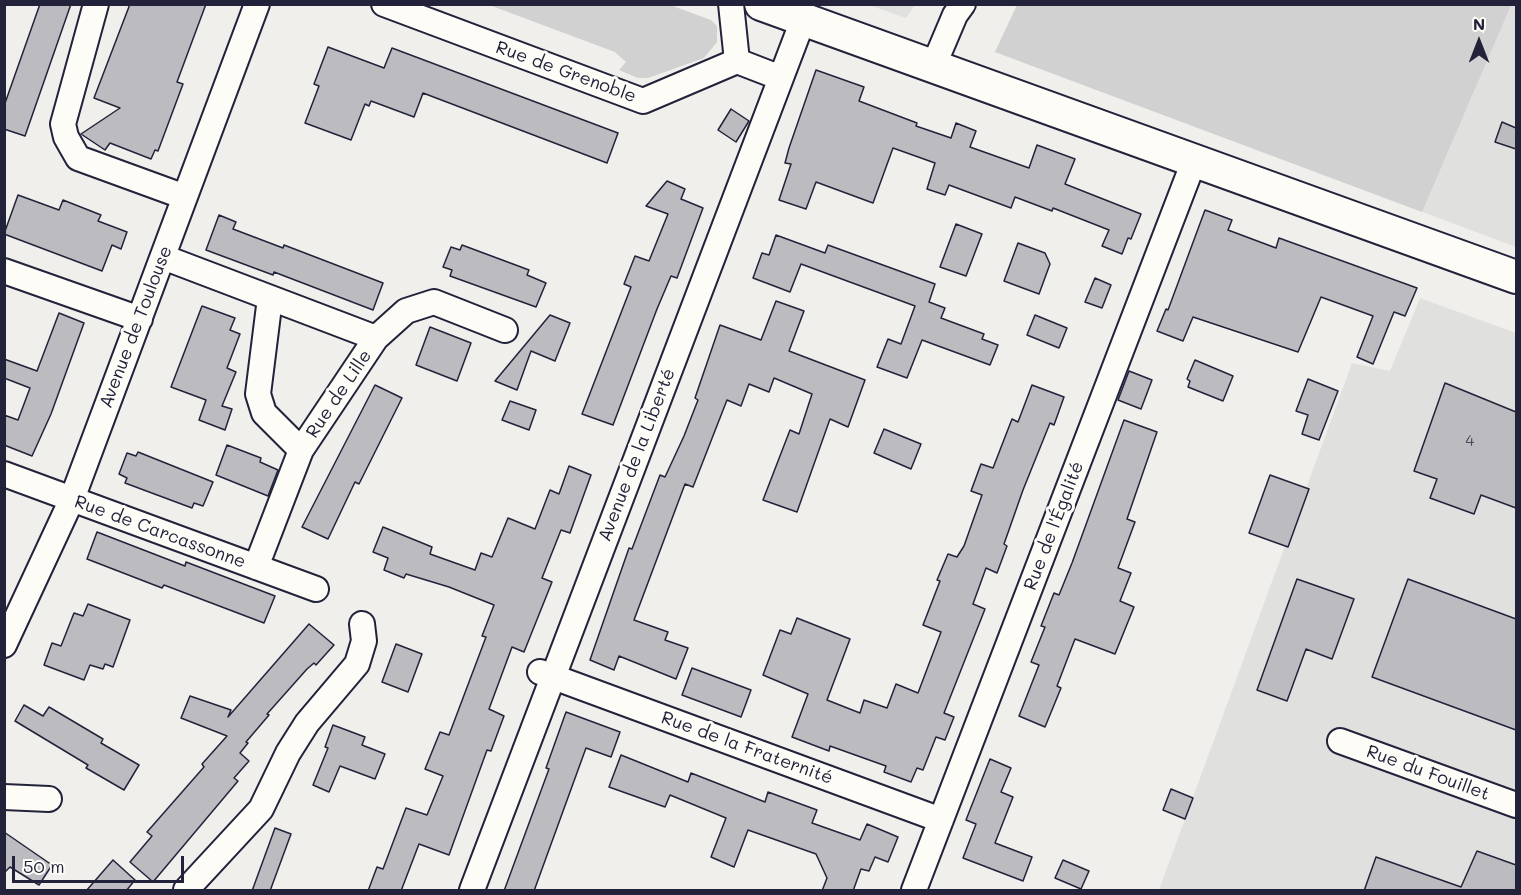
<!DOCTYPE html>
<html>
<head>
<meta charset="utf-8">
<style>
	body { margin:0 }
	#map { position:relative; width:1521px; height:895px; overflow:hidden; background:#f0efec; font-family:Mali,sans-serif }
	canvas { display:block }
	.frame { position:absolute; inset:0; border:6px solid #22223b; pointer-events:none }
	.north { position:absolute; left:1449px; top:12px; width:60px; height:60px; -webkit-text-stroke:4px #fdfcf7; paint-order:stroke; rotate:0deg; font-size:16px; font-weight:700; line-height:24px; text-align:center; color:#22223b }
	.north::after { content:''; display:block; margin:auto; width:21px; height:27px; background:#22223b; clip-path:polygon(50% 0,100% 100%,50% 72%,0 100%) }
	.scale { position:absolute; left:12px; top:856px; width:172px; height:27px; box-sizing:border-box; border:3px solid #22223b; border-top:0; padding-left:8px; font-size:18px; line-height:21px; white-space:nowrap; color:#22223b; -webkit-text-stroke:4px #fdfcf7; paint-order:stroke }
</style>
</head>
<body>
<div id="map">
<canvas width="1521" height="895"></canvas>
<div class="frame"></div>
<div class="north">N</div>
<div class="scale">50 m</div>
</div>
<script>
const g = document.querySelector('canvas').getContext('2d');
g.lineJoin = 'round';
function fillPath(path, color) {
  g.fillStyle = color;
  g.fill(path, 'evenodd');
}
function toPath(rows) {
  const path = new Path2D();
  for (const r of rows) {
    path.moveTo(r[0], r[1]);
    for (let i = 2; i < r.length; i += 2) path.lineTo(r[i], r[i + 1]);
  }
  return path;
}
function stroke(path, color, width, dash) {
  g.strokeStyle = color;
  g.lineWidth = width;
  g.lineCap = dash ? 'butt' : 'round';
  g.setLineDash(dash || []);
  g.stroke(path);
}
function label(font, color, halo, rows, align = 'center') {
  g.font = font + ' Mali,sans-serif';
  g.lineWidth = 6;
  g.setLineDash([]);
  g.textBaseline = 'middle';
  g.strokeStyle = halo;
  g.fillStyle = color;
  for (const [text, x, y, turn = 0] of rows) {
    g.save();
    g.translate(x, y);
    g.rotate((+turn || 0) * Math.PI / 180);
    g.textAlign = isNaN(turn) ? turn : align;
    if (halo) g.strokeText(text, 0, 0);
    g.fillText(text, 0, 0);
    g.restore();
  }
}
const built = toPath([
	[869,5,915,5,906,18],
	[1017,5,1516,5,1516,247,995,52],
	[1420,298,1516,333,1516,890,1159,890,1352,363,1390,371]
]);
const green = toPath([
	[489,5,670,5,711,20,717,26,717,42,704,58,648,78,638,78,619,70,626,62,615,52],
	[1017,5,1017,4,1511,5,1422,212,995,52]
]);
const building = toPath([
	[40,4,71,4,25,136,4,129,4,106,40,4],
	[130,4,206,4,177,82,183,84,158,151,155,150,151,159,110,143,105,150,81,134,120,108,94,98,130,4],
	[328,47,384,68,392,48,618,133,607,163,423,93,414,117,371,101,369,106,365,104,351,140,305,123,319,86,314,84,328,47],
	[816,70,864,87,859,101,917,123,916,126,951,138,956,123,976,131,970,147,1029,168,1037,145,1075,159,1065,184,1141,214,1131,239,1128,238,1122,254,1102,246,1109,230,1053,208,1052,211,1015,197,1011,208,949,185,945,195,927,189,935,163,893,148,873,203,816,182,806,209,779,200,791,164,785,163,789,148,816,70],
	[731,109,749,121,736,142,718,130,731,109],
	[1502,122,1516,128,1516,149,1495,142,1502,122],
	[667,181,685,189,681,199,703,208,677,278,671,276,657,309,613,425,582,414,631,287,624,284,635,256,649,261,668,214,646,206,667,181],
	[18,195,59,210,63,200,101,215,98,221,127,232,121,249,112,245,102,271,4,234,18,195],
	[1205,210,1232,220,1228,230,1276,248,1279,238,1417,288,1405,316,1394,312,1373,364,1357,357,1373,316,1321,297,1298,352,1193,317,1183,341,1157,331,1166,309,1168,310,1205,210],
	[219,215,236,222,233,229,283,248,284,245,383,283,373,310,274,272,273,275,206,250,219,215],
	[956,224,982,234,966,276,940,267,956,224],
	[776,235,825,253,828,245,935,284,929,302,945,308,941,318,984,334,982,339,998,345,990,365,922,340,907,378,877,367,888,339,901,344,915,306,801,264,790,292,753,278,762,253,769,255,776,235],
	[1018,243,1045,253,1050,264,1039,294,1004,281,1018,243],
	[462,245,529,270,527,275,546,283,536,307,450,276,452,270,443,267,451,247,460,250,462,245],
	[1095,278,1111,285,1102,308,1085,302,1095,278],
	[776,301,804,311,789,351,865,380,848,427,830,419,797,512,763,500,790,430,799,434,812,394,774,378,769,392,749,384,741,406,727,400,693,487,685,484,634,620,668,632,665,640,688,648,676,679,619,656,614,670,590,660,629,548,632,549,660,475,665,477,684,436,698,400,695,398,720,325,761,340,776,301],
	[202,306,235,318,230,330,240,334,227,368,236,372,222,406,232,409,225,430,199,420,206,400,171,387,202,306],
	[59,313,84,323,51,414,32,456,4,445,4,415,18,420,30,388,4,378,4,359,37,371,59,313],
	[550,315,570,323,555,361,531,351,517,390,495,381,550,315],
	[1035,315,1067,328,1059,348,1027,335,1035,315],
	[430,327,471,343,457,381,416,365,430,327],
	[1195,360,1233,376,1223,401,1188,387,1190,381,1187,379,1195,360],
	[1129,371,1152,380,1141,409,1118,400,1129,371],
	[1308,379,1338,391,1319,440,1302,434,1308,415,1296,411,1308,379],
	[1445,383,1516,412,1516,508,1481,495,1474,514,1430,498,1437,479,1414,471,1445,383],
	[375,385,402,398,359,484,355,482,328,539,302,527,375,385],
	[1032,385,1064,397,1054,425,1050,423,1023,490,1004,544,1007,546,997,573,986,568,973,604,985,609,944,713,954,717,945,740,936,737,923,770,917,768,911,782,884,772,886,766,830,746,829,751,792,737,808,694,763,675,780,630,791,634,797,618,850,639,827,700,860,713,864,700,887,708,896,684,918,693,941,632,923,625,940,581,937,580,948,554,957,557,964,546,982,495,971,491,981,464,993,468,1012,419,1018,422,1032,385],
	[510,401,536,410,529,430,502,420,510,401],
	[1124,420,1157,432,1127,519,1135,522,1118,568,1131,573,1120,601,1134,607,1115,654,1075,639,1057,686,1061,688,1045,727,1019,716,1039,665,1031,662,1045,627,1041,626,1054,593,1059,595,1072,563,1124,420],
	[884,429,921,444,911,469,874,453,884,429],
	[227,445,261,458,260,462,278,470,268,496,216,475,227,445],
	[138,452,213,482,203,506,194,503,192,508,125,483,127,478,119,474,127,453,136,456,138,452],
	[569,466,591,475,570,533,561,530,542,578,552,582,524,652,512,647,489,709,504,716,491,751,487,750,449,855,419,844,401,891,368,891,377,867,383,869,406,808,427,815,443,776,425,769,440,732,449,735,486,637,482,636,494,605,449,587,406,574,404,578,384,570,388,558,373,552,383,527,432,547,430,554,475,570,481,553,492,557,508,518,535,529,550,490,559,494,569,466],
	[1270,475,1309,489,1288,547,1249,533,1270,475],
	[97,532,185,566,186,562,275,596,264,623,164,585,162,588,87,559,97,532],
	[1297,579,1354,599,1332,659,1306,649,1287,701,1257,690,1297,579],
	[1408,579,1516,619,1516,730,1372,677,1408,579],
	[88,604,130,620,113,667,105,664,103,669,90,665,84,680,44,665,52,643,61,646,74,613,83,616,88,604],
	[309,624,334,645,316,665,314,663,307,669,267,714,269,715,246,742,248,743,240,753,249,761,234,778,238,781,153,882,130,862,152,836,147,832,204,767,202,764,227,736,181,718,190,696,231,710,228,717,309,624],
	[396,644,422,654,408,692,382,682,396,644],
	[692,668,751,690,741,717,682,695,692,668],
	[24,705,43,716,49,707,103,739,101,743,139,765,124,790,86,768,88,765,15,721,24,705],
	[566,712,620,732,611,757,586,748,534,891,504,891,549,769,546,768,566,712],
	[333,725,365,737,362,745,385,754,375,779,340,766,329,792,313,785,328,748,325,747,333,725],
	[621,755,688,782,691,773,765,802,768,792,817,810,812,823,860,840,867,824,898,837,888,862,875,857,869,871,861,869,853,891,822,891,827,878,816,854,748,830,734,867,711,857,726,818,670,795,665,807,609,787,621,755],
	[990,759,1011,768,1001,792,1013,797,995,843,1032,857,1023,881,963,858,976,824,966,820,990,759],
	[1171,789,1193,798,1185,819,1163,810,1171,789],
	[275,828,291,834,270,891,252,891,275,828],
	[4,832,52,865,39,885,10,867,4,873,4,832],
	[1477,851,1516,865,1516,891,1364,891,1376,857,1461,887,1477,851],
	[113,860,135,880,126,891,86,891,113,860],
	[1063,860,1089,871,1081,889,1055,878,1063,860]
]);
const minor = toPath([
	[96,4,63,124,66,137,78,158,185,197],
	[384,4,643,101,737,61,781,78],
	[731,4,737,61],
	[933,67,955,15,963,4],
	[163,257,376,338],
	[4,271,140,319],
	[270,298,258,394,264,413,301,450],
	[4,474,316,589],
	[256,567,301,450,376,338,406,311,434,302,505,330],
	[4,645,72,499,257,4],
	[540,672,941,820],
	[1340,741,1516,805],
	[4,797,49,799],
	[186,890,261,809,288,753,307,723,357,664,364,641,362,624],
	[472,890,803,20],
	[914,890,1194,161]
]);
const major = toPath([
	[761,4,1516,277]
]);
const numberNames = [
	["4",1470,441]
];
const streetNames = [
	["Rue de Grenoble",566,72,20],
	["Avenue de Toulouse",136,327,-69],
	["Rue de Lille",339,394,-56],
	["Avenue de la Liberté",637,455,-69],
	["Rue de l'Égalité",1054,526,-69],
	["Rue de Carcassonne",160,532,20],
	["Rue de la Fraternité",747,748,20],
	["Rue du Fouillet",1428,773,20]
];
fillPath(built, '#e0e0df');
fillPath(green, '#d2d1d1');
fillPath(building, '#bcbcc0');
stroke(building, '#22223b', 1.5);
stroke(minor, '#22223b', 28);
stroke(major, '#22223b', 36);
stroke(minor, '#fdfcf7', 24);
stroke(major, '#fdfcf7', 32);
label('15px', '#48485c', null, numberNames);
label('18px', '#22223b', '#fdfcf7', streetNames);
</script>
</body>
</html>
